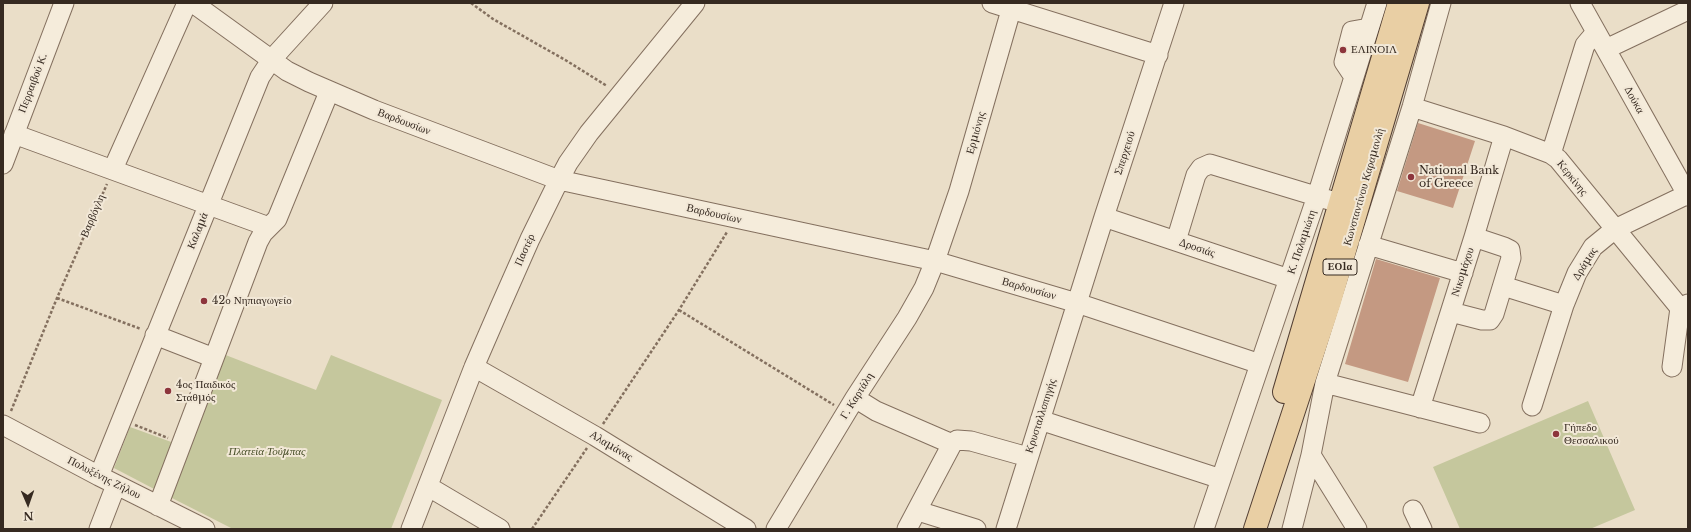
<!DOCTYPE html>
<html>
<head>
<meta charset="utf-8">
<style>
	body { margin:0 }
	#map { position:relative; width:1691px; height:532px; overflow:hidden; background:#eadec8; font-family:"Libre Baskerville",serif }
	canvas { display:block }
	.frame { position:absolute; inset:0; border:4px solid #362a21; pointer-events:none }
	.north { position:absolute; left:8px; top:484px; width:40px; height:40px; -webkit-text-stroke:3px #f2e8d7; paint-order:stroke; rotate:178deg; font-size:11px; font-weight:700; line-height:16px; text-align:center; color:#362a21 }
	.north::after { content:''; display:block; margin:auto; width:14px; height:18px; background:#362a21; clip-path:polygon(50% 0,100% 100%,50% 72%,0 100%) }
</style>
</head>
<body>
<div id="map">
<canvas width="1691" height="532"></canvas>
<div class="frame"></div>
<div class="north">N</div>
</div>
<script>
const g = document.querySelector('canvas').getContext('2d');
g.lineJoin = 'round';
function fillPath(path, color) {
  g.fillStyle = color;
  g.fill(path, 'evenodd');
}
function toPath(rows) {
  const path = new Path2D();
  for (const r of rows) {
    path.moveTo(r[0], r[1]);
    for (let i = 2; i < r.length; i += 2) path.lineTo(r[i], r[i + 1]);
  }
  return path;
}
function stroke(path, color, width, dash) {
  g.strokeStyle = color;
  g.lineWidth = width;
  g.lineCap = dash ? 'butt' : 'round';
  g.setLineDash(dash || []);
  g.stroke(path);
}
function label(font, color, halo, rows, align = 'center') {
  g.font = font + ' "Libre Baskerville",serif';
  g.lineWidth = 4;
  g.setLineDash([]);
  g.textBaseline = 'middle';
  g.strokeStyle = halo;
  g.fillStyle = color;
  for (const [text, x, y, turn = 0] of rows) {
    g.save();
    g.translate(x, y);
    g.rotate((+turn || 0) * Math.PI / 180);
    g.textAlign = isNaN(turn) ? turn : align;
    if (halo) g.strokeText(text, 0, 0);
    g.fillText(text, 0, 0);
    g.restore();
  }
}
const green = toPath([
	[223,354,316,390,331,355,442,400,391,529,233,529,170,497],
	[1588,401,1635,510,1590,529,1460,529,1433,467],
	[130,427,174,443,158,491,114,468]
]);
const building = toPath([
	[1418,123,1475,141,1453,208,1397,191],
	[1376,259,1440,278,1408,382,1345,364]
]);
const path = toPath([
	[471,3,493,19,567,61,607,86],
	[57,298,141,329],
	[679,310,834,405],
	[11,411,57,298,107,184],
	[603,424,679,310,727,232],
	[135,425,168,438],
	[532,529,587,448]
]);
const minor = toPath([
	[193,3,287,71,309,82,374,110,559,180,935,261,1077,303,1260,364],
	[992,3,1158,55],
	[1580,3,1688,196],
	[1606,49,1688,10],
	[1354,77,1344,62,1352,31,1369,28],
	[1412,107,1504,136,1551,154,1558,159,1680,308,1688,304],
	[14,134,269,227],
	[1551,154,1585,45,1596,32],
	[3,164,64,3],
	[113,169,187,3],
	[1104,217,1289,279],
	[1176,241,1196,175,1201,168,1210,164,1329,200],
	[1368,245,1463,273],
	[1503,286,1564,305],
	[1451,312,1482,320,1490,320,1494,314,1511,258,1510,250,1504,247,1474,237],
	[155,335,214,358],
	[474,367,595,436,746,529],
	[1672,367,1680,308],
	[1325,383,1480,423],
	[855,398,876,411,952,444],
	[1532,406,1564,305,1577,273,1593,247,1615,229,1688,194],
	[1420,408,1474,237,1504,136],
	[1040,420,1221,479],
	[3,425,99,476,205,529],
	[1311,455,1357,529],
	[99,476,260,77,272,59,323,3],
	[429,487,500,529],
	[158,506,258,242,263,233,277,219,329,92],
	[1413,510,1422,529],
	[918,511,976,529],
	[99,529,116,485],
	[411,529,474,367,500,307,530,239,559,180,568,163,589,133,695,3],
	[776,529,855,398,907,318,924,288,935,261,959,191,1013,3],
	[907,529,952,444,957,440,971,441,1028,457],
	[1006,529,1104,217,1174,3],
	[1204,529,1317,196,1377,3],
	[1292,529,1311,455,1325,383,1412,107,1441,3]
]);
const major = toPath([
	[1284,392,1399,3],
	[1255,529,1330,301,1418,3]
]);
const markers = [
	[1343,50,4,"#8d353c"],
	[1411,177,4,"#8d353c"],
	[204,301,4,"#8d353c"],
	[168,391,4,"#8d353c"],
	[1556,434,4,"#8d353c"]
];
const shields = [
	[1340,267,34]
];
const shieldNames = [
	["ΕΟ1α",1340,267]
];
const poiNames = [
	["ΕΛΙΝΟΙΛ",1351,50],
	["National Bank",1419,171],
	["of Greece",1419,184],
	["42ο Νηπιαγωγείο",212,301],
	["4ος Παιδικός",176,385],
	["Σταθμός",176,398],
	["Γήπεδο",1564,428],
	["Θεσσαλικού",1564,441]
];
const streetNames = [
	["Περραιβού Κ.",33,83,-69],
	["Δούκα",1634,100,61],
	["Βαρδουσίων",404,122,21],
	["Ερμιόνης",976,133,-74],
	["Σπερχειού",1125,153,-72],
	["Κερκίνης",1572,178,51],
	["Κωνσταντίνου Καραμανλή",1364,187,-74],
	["Βαρδουσίων",714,214,13],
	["Βαρβόγλη",93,216,-67],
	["Καλαμά",198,231,-68],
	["Κ. Παλαμιώτη",1302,242,-71],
	["Δροσιάς",1197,248,19],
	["Παστέρ",525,250,-66],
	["Δράμας",1585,264,-58],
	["Νικομάχου",1463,272,-72],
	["Βαρδουσίων",1029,289,16],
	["Γ. Καρτάλη",857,396,-58],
	["Κρυσταλλοπηγής",1041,416,-72],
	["Αλαμάνας",611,446,31],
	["Πολυξένης Ζήλου",104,478,27]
];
const parkNames = [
	["Πλατεία Τούμπας",267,452]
];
fillPath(green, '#c5c79d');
fillPath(building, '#c49982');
stroke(minor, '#84705f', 21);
stroke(major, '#533f33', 24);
stroke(path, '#84705f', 2.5, [3, 2]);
stroke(minor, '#f5ecdb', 19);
stroke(major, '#e9cfa4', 22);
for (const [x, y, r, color] of markers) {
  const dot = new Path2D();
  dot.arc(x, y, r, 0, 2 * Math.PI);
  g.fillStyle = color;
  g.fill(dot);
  stroke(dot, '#f2e8d7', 1.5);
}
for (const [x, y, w] of shields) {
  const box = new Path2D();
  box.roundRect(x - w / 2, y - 8, w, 16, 3);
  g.fillStyle = '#f2e8d7';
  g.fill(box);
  stroke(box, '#362a21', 1);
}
label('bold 10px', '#362a21', null, shieldNames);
label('11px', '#362a21', '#f2e8d7', poiNames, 'left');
label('11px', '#362a21', '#f2e8d7', streetNames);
label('italic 11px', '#49502a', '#f2e8d7', parkNames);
</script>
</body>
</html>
